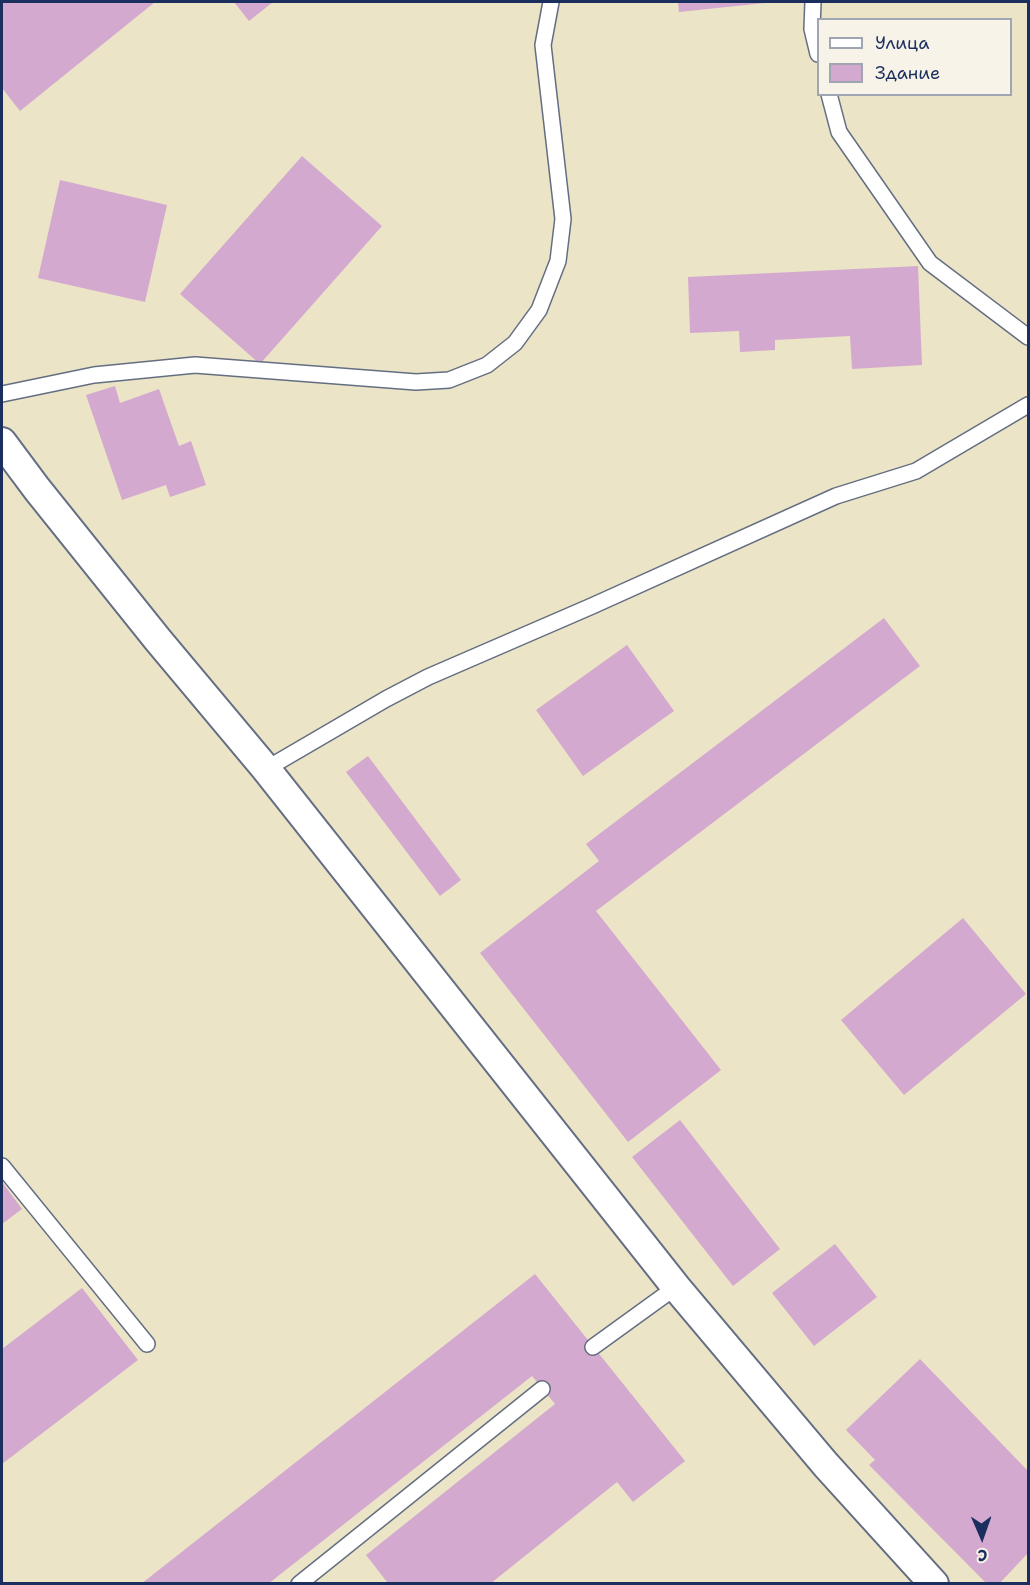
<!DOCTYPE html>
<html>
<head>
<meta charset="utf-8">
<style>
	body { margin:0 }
	#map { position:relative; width:1030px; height:1585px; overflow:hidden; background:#ebe4c6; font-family:"Shantell Sans",sans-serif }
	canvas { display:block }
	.frame { position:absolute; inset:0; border:3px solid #1b2f5e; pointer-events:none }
	.legend { position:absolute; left:817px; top:18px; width:195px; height:78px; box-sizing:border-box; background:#f7f3e8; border:2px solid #9fa5b1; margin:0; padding:8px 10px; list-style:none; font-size:18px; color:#1b2f5e }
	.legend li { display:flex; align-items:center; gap:12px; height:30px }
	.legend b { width:30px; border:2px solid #9fa5b1 }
	.north { position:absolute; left:952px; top:1507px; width:60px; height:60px; -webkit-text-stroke:4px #f7f3e8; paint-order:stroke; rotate:178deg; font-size:16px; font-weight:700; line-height:24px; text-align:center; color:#1b2f5e }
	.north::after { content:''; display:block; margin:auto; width:21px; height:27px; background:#1b2f5e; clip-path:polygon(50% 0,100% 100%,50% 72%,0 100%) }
</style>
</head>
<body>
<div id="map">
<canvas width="1030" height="1585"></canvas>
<div class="frame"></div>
<ul class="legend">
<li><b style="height:8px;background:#fff"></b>Улица</li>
<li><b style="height:16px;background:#d4a9cf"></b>Здание</li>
</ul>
<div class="north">С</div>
</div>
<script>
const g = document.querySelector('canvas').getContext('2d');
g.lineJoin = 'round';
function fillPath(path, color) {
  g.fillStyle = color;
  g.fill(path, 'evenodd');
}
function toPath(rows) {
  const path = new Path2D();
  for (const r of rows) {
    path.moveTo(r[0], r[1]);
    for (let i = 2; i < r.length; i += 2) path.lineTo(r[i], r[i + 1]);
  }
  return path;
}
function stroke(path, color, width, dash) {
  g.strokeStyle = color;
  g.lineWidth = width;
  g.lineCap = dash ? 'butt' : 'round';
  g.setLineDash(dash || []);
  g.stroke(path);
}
const building = toPath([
	[2,2,155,2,20,111,2,88],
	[234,2,273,2,249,21],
	[678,2,764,2,765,3,679,12],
	[302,156,382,226,260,364,180,294],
	[60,180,167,205,145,302,38,278],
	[918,266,922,365,852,369,850,336,775,340,775,350,740,352,739,331,690,333,688,277],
	[115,386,120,403,159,389,179,446,191,441,206,485,170,497,166,485,122,500,86,395],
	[884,618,920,666,596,911,721,1070,628,1142,480,953,599,861,586,844],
	[627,645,674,711,583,776,536,710],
	[368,756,461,880,440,896,346,772],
	[963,918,1026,994,904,1095,841,1020],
	[680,1120,780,1249,733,1286,632,1157],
	[2,1182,22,1209,2,1224],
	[835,1244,877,1297,814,1346,772,1293],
	[535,1274,685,1461,633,1502,617,1482,490,1584,385,1584,387,1582,366,1555,555,1404,532,1376,268,1584,141,1584],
	[82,1288,138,1360,2,1464,2,1349],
	[920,1359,1028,1471,1028,1553,999,1584,987,1584,869,1465,875,1460,846,1430]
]);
const service = toPath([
	[813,2,812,29,818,54],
	[829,94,839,132,930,263,1028,337],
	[2,394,94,375,195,365,416,382,449,380,487,365,515,343,539,310,558,261,563,219,543,45,551,2],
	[266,769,386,699,428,677,592,606,836,496,916,471,1028,405],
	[2,1166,147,1344],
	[593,1347,676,1287],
	[299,1584,542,1389]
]);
const minor = toPath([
	[2,442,37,489,158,640,266,769,676,1287,826,1465,934,1584]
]);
fillPath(building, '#d4a9cf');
stroke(service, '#646e82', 18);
stroke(minor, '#646e82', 32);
stroke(service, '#fff', 15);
stroke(minor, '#fff', 28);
</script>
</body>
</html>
